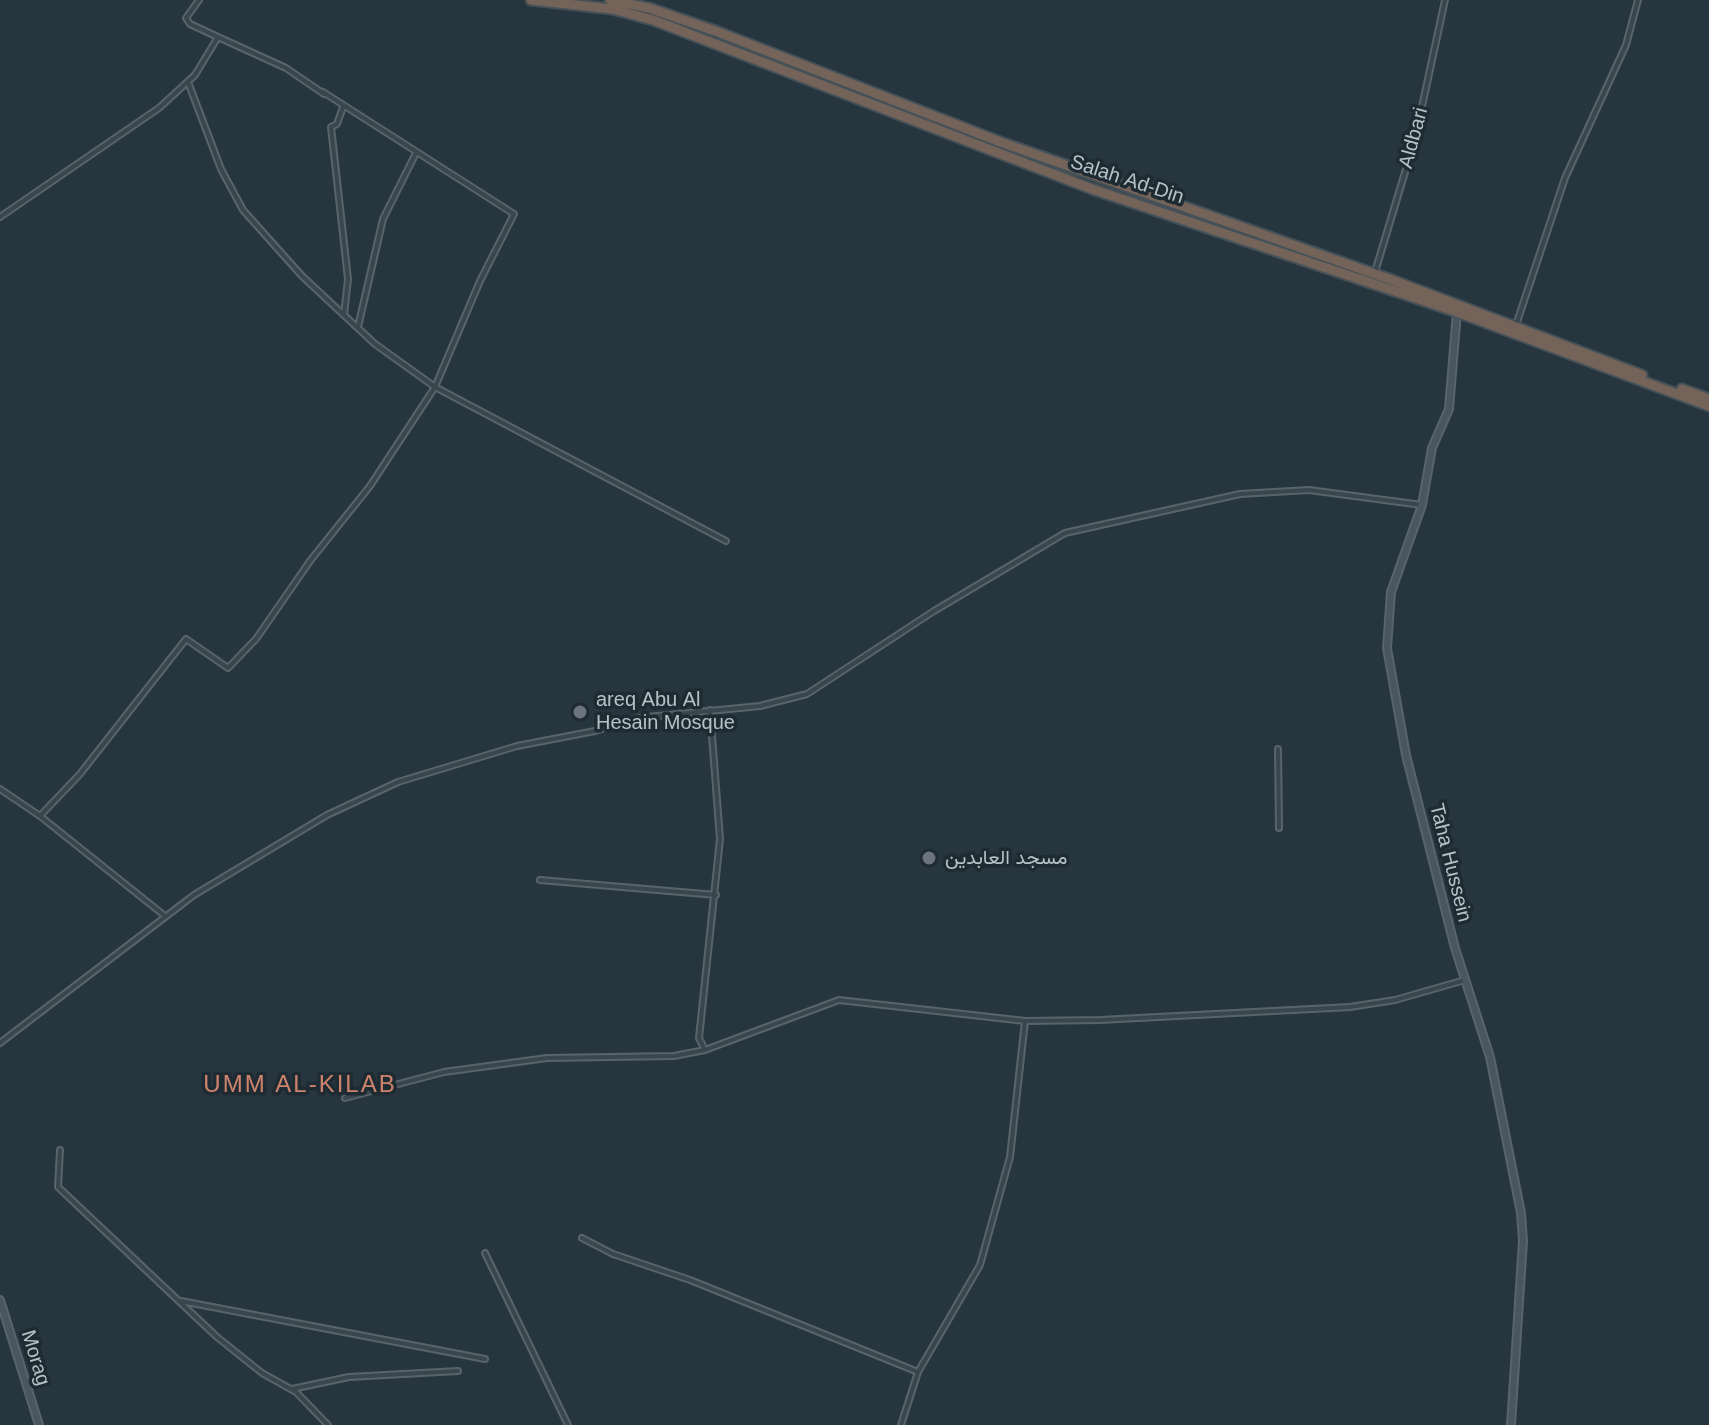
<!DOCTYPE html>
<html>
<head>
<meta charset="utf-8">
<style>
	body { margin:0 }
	canvas { display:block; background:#26353e }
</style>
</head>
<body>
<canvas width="1709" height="1425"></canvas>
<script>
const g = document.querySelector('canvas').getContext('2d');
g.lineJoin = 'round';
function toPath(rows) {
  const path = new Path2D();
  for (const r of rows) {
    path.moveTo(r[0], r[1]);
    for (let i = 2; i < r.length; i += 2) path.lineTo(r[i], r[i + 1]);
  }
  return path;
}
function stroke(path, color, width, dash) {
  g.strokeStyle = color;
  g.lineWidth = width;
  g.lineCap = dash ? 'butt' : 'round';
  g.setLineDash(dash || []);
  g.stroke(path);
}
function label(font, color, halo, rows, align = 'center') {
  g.font = font + ' Helvetica,Vazirmatn,sans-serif';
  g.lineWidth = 7;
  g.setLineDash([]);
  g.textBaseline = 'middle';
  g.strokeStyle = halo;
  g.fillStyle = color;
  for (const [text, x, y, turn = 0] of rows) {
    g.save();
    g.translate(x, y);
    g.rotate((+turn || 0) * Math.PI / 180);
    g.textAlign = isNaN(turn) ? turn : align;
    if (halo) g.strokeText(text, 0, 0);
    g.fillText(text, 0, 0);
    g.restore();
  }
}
const street = toPath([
	[218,37,286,68,324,94],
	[188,82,221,169,243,210,302,276,375,344,435,387,726,541],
	[343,107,337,124,331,127,348,279,344,315],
	[0,217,159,108,195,75,218,37,190,24,186,18,199,0],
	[1375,272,1415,139,1445,0],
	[1516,325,1565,178,1626,45,1638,0],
	[358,327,383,219,416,153],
	[1278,749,1279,828],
	[0,789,40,816,165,916],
	[40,816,80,774,186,639,228,668,256,639,310,561,370,486,435,387,480,281,514,214,323,92],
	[540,880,716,895],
	[0,1043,194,895,327,815,398,782,517,746,595,731,637,718,760,706,807,694,934,611,1065,533,1240,494,1309,490,1422,505],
	[705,1050,699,1038,720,839,710,710],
	[345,1098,444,1072,547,1058,674,1056,705,1050,839,1000,1025,1021,1100,1020,1350,1007,1395,1000,1465,980],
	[60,1150,58,1187,217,1337,262,1373,296,1392,328,1425],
	[582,1238,613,1254,690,1280,918,1372],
	[485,1253,568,1425],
	[181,1301,485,1359],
	[292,1389,349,1377,458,1371],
	[901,1425,918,1372,980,1265,1010,1157,1025,1021]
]);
const secondary = toPath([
	[1457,312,1449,409,1432,448,1422,505,1391,592,1387,648,1406,755,1455,948,1490,1057,1521,1213,1523,1241,1511,1425],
	[0,1300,39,1425]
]);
const highway = toPath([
	[531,0,612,9,653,20,1092,189,1457,312,1709,406],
	[610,0,649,8,718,32,1003,143,1392,280,1642,375],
	[1682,389,1709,399]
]);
const markers = [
	[580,712,8,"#6b7280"],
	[929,858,8,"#6b7280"]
];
const streetNames = [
	["Aldbari",1414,138,-75],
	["Salah Ad-Din",1127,180,18],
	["Taha Hussein",1450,863,76],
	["Morag",35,1358,73]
];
const poiNames = [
	["areq Abu Al",596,700],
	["Hesain Mosque",596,723],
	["مسجد العابدين",945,858]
];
const quarterNames = [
	["UMM AL-KILAB",300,1085]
];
stroke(street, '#58646b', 8);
stroke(secondary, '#58646b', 10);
stroke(highway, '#455158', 13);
stroke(street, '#3a464e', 4);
stroke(secondary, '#495660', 6);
stroke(highway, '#736358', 9);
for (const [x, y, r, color] of markers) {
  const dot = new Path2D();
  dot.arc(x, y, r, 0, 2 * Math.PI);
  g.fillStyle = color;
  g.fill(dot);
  stroke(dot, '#1f2b33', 3);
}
label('20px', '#b6c1c8', '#1f2b33', streetNames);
label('20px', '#b6c1c8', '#1f2b33', poiNames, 'left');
g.letterSpacing = '2px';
label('24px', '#ce846c', '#1f2b33', quarterNames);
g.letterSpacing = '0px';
</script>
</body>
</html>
